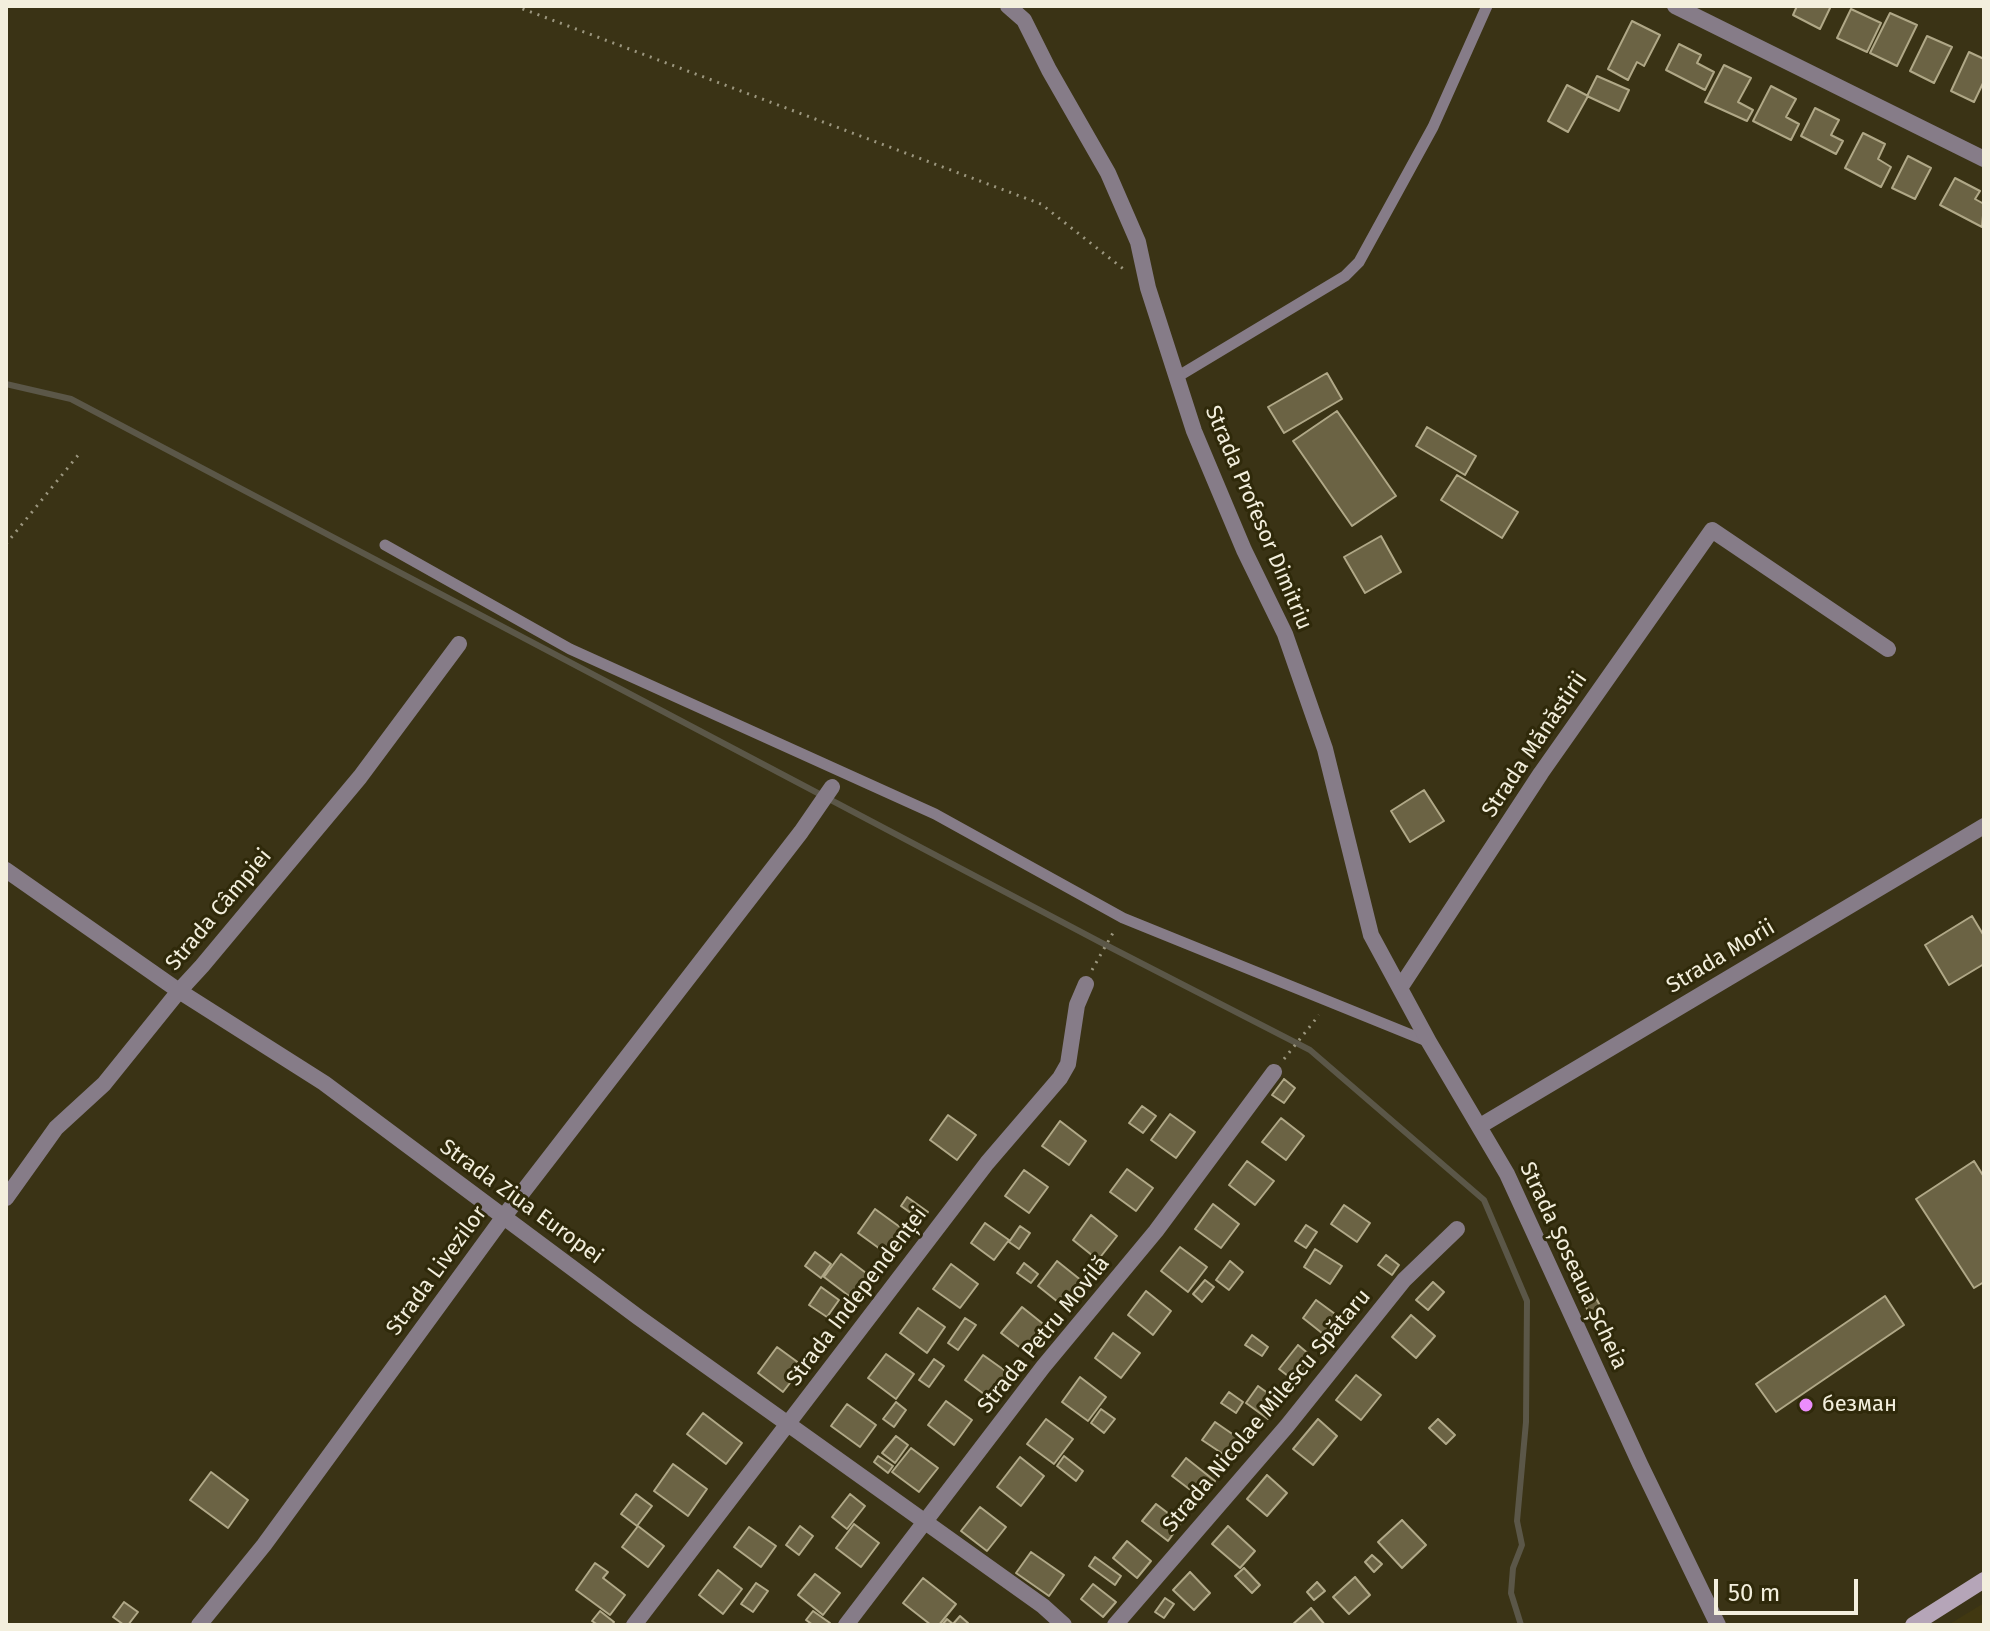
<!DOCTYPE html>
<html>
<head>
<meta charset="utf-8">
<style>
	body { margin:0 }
	#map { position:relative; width:1990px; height:1631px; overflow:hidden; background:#3a3315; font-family:"Fira Sans",sans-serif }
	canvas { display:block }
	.frame { position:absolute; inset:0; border:8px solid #f3efdd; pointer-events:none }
	.scale { position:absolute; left:1714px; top:1579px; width:144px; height:36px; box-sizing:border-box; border:4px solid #f3efdd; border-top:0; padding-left:10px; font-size:24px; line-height:28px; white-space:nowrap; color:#f3efdd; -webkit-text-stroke:6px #2f290a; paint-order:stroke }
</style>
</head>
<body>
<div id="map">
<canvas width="1990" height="1631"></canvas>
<div class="frame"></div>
<div class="scale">50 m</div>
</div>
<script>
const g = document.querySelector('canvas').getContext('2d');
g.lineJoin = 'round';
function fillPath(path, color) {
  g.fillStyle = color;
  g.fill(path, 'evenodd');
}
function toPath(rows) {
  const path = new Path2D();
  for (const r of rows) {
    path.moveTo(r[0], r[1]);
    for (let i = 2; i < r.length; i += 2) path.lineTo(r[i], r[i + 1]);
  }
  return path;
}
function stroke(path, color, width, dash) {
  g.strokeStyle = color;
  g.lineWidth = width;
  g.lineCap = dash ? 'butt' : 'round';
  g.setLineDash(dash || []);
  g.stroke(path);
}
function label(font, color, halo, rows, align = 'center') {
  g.font = font + ' "Fira Sans",sans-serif';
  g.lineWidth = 6;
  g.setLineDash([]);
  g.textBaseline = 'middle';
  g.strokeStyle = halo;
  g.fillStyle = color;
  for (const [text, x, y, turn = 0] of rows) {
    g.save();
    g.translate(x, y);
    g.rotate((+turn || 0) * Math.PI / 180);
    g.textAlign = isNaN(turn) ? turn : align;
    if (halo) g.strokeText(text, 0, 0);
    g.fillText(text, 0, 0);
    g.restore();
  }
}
const built = toPath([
	[1984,1603,1984,1625,1948,1625]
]);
const stream = toPath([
	[6,384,71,399,1100,942,1310,1050,1484,1200,1527,1301,1526,1422,1517,1521,1522,1545,1513,1568,1511,1593,1521,1625]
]);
const building = toPath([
	[1797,6,1831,6,1820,29,1793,15,1797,6],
	[1851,9,1881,23,1867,52,1837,38,1851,9],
	[1890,13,1917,25,1897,66,1870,53,1890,13],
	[1632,21,1660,35,1644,66,1637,62,1628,80,1608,69,1632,21],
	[1927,36,1952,47,1934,83,1910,71,1927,36],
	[1679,44,1701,55,1697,63,1714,72,1705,90,1666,70,1679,44],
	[1969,52,1984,59,1984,81,1974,102,1951,91,1969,52],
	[1724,65,1751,78,1738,102,1753,110,1747,121,1705,102,1724,65],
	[1597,76,1629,90,1619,111,1587,96,1597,76],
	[1567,85,1588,96,1568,132,1548,121,1567,85],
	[1771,86,1796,99,1786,117,1799,124,1791,140,1753,121,1771,86],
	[1815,108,1839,120,1831,135,1843,141,1836,154,1801,136,1815,108],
	[1863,133,1885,144,1878,159,1891,167,1881,187,1845,168,1863,133],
	[1908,156,1931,168,1915,199,1892,188,1908,156],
	[1955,178,1980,191,1975,199,1984,204,1982,227,1940,205,1955,178],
	[1327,373,1342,399,1284,433,1268,407,1327,373],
	[1337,411,1396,496,1352,526,1293,441,1337,411],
	[1427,427,1476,456,1465,475,1416,446,1427,427],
	[1457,475,1518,512,1502,538,1441,500,1457,475],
	[1381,536,1401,572,1365,593,1344,557,1381,536],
	[1424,790,1444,821,1410,842,1391,811,1424,790],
	[1972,916,1984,936,1984,964,1949,985,1925,945,1972,916],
	[1284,1079,1295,1088,1284,1103,1272,1095,1284,1079],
	[1142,1106,1156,1116,1143,1133,1129,1123,1142,1106],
	[1170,1114,1195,1132,1176,1158,1151,1140,1170,1114],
	[948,1115,976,1135,957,1160,930,1140,948,1115],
	[1281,1118,1304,1136,1286,1160,1262,1142,1281,1118],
	[1060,1121,1086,1141,1069,1165,1042,1146,1060,1121],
	[1247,1161,1274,1181,1255,1205,1229,1185,1247,1161],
	[1974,1161,1984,1177,1984,1282,1974,1288,1916,1199,1974,1161],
	[1127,1169,1153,1188,1136,1211,1110,1192,1127,1169],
	[1024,1170,1048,1187,1029,1213,1005,1196,1024,1170],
	[907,1197,928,1212,922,1221,901,1206,907,1197],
	[1213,1204,1239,1224,1221,1248,1195,1229,1213,1204],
	[1344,1205,1370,1223,1357,1242,1331,1224,1344,1205],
	[875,1209,904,1230,887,1254,858,1233,875,1209],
	[1091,1215,1117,1236,1098,1260,1073,1240,1091,1215],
	[985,1223,1009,1240,994,1260,971,1243,985,1223],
	[1306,1225,1317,1232,1306,1248,1295,1241,1306,1225],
	[1020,1226,1030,1233,1019,1249,1009,1242,1020,1226],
	[1180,1247,1207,1267,1188,1292,1161,1271,1180,1247],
	[1315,1249,1342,1266,1330,1284,1304,1267,1315,1249],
	[815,1252,831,1264,821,1278,805,1266,815,1252],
	[841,1254,870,1276,853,1299,824,1277,841,1254],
	[1386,1255,1399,1265,1392,1275,1378,1265,1386,1255],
	[1057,1261,1082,1281,1063,1306,1038,1286,1057,1261],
	[1230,1261,1243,1272,1229,1290,1216,1280,1230,1261],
	[1024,1263,1038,1274,1031,1283,1017,1273,1024,1263],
	[951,1264,978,1284,960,1308,933,1289,951,1264],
	[1205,1280,1214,1287,1202,1302,1193,1294,1205,1280],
	[1433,1282,1444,1292,1428,1310,1416,1300,1433,1282],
	[821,1287,839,1300,827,1317,809,1305,821,1287],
	[1146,1291,1171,1311,1153,1335,1128,1315,1146,1291],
	[1592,1291,1603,1311,1592,1317,1580,1297,1592,1291],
	[1885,1296,1904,1325,1776,1412,1756,1384,1885,1296],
	[1316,1300,1346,1322,1332,1341,1303,1318,1316,1300],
	[1022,1307,1047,1327,1027,1353,1001,1333,1022,1307],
	[918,1308,945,1327,927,1353,900,1333,918,1308],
	[1411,1315,1435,1336,1416,1358,1392,1337,1411,1315],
	[965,1318,976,1325,958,1350,948,1343,965,1318],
	[1113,1333,1140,1353,1121,1378,1095,1358,1113,1333],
	[1252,1335,1268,1347,1262,1356,1245,1345,1252,1335],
	[1298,1345,1316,1360,1297,1383,1279,1369,1298,1345],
	[777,1347,803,1366,783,1392,758,1373,777,1347],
	[886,1354,914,1374,896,1399,868,1378,886,1354],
	[983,1355,1011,1375,992,1400,965,1380,983,1355],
	[934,1359,944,1366,929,1387,919,1380,934,1359],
	[1356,1375,1381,1395,1361,1420,1336,1400,1356,1375],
	[1080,1377,1106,1397,1088,1421,1062,1402,1080,1377],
	[1258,1386,1280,1402,1268,1419,1246,1403,1258,1386],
	[1229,1392,1243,1402,1236,1413,1221,1403,1229,1392],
	[946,1401,972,1420,954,1445,928,1425,946,1401],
	[896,1402,906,1410,894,1427,883,1419,896,1402],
	[847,1404,876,1425,860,1447,831,1426,847,1404],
	[1101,1409,1115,1419,1104,1433,1091,1423,1101,1409],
	[703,1413,742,1443,726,1464,687,1434,703,1413],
	[1046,1419,1073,1439,1054,1464,1027,1444,1046,1419],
	[1318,1419,1337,1436,1313,1465,1293,1449,1318,1419],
	[1438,1419,1455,1435,1446,1444,1429,1428,1438,1419],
	[1215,1422,1244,1442,1232,1460,1202,1440,1215,1422],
	[896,1436,908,1445,895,1463,882,1453,896,1436],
	[911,1448,938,1468,919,1492,892,1472,911,1448],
	[878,1456,893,1466,888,1473,874,1462,878,1456],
	[1064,1456,1083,1471,1076,1481,1057,1466,1064,1456],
	[1020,1457,1044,1476,1021,1506,997,1487,1020,1457],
	[1186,1458,1215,1481,1201,1498,1172,1476,1186,1458],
	[673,1464,707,1489,688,1516,654,1491,673,1464],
	[211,1472,248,1500,228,1528,190,1500,211,1472],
	[1267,1475,1287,1493,1267,1516,1247,1499,1267,1475],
	[636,1494,652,1506,637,1526,621,1514,636,1494],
	[850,1494,865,1506,847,1529,832,1517,850,1494],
	[1156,1504,1181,1523,1168,1541,1142,1521,1156,1504],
	[980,1507,1006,1527,987,1551,961,1531,980,1507],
	[1402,1520,1426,1545,1402,1568,1378,1542,1402,1520],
	[854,1524,879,1543,861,1567,836,1548,854,1524],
	[638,1526,664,1546,648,1567,622,1547,638,1526],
	[800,1526,813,1536,799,1555,786,1545,800,1526],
	[1228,1526,1255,1551,1240,1568,1212,1544,1228,1526],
	[749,1527,776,1546,761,1567,734,1547,749,1527],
	[1127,1541,1151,1561,1137,1578,1113,1558,1127,1541],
	[1031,1552,1064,1575,1049,1596,1016,1573,1031,1552],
	[1372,1555,1382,1564,1374,1572,1365,1562,1372,1555],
	[1095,1557,1121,1576,1115,1585,1089,1566,1095,1557],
	[595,1563,608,1572,603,1578,625,1595,610,1615,576,1590,595,1563],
	[1244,1568,1260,1585,1252,1593,1235,1576,1244,1568],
	[718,1570,742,1589,723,1614,699,1595,718,1570],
	[1190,1572,1210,1593,1194,1610,1173,1590,1190,1572],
	[815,1574,840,1593,823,1615,798,1595,815,1574],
	[1355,1577,1370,1595,1349,1614,1333,1597,1355,1577],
	[923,1578,956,1604,939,1625,931,1625,903,1603,923,1578],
	[1317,1582,1325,1591,1314,1600,1307,1592,1317,1582],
	[756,1583,768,1591,753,1612,741,1604,756,1583],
	[1093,1584,1116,1602,1103,1617,1081,1599,1093,1584],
	[1165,1598,1174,1604,1164,1618,1155,1612,1165,1598],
	[124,1602,138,1612,128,1625,124,1625,113,1617,124,1602],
	[1311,1608,1325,1625,1292,1625,1311,1608],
	[600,1611,614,1622,612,1625,598,1625,592,1621,600,1611],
	[813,1611,830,1623,828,1625,813,1625,806,1620,813,1611],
	[960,1616,968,1623,967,1625,942,1625,947,1619,953,1624,960,1616]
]);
const path = toPath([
	[515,6,1041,204,1126,271],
	[6,544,79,454],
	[1092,970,1114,931],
	[1284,1059,1319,1015]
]);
const service = toPath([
	[1177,377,1345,276,1359,262,1433,127,1487,6],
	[385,545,570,649,935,814,1123,918,1429,1042]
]);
const minor = toPath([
	[1008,6,1024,20,1049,70,1108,173,1138,242,1148,288,1194,431,1244,550,1285,634,1325,749,1371,935,1429,1042,1507,1174,1640,1464,1718,1625],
	[1675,6,1984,159],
	[6,870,179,991,324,1083,638,1317,1043,1606,1064,1625],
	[1400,988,1541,773,1712,530,1888,649],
	[1480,1126,1984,826],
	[6,1198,56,1128,104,1084,179,991,202,966,360,777,459,644],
	[199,1625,264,1545,505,1215,801,832,832,787],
	[634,1625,987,1163,1060,1078,1068,1064,1077,1005,1086,984],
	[846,1625,1043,1367,1156,1231,1274,1072],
	[1115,1625,1287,1426,1404,1280,1457,1229]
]);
const secondary = toPath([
	[1913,1625,1984,1580]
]);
const markers = [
	[1806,1405,8,"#eb8dfc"]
];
const streetNames = [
	["Strada Profesor Dimitriu",1258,518,67],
	["Strada Mănăstirii",1535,745,-56],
	["Strada Câmpiei",219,910,-50],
	["Strada Morii",1721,957,-31],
	["Strada Ziua Europei",521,1202,36],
	["Strada Șoseaua Șcheia",1573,1266,65],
	["Strada Livezilor",437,1271,-54],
	["Strada Independenței",857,1297,-53],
	["Strada Petru Movilă",1044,1335,-51],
	["Strada Nicolae Milescu Spătaru",1267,1411,-50]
];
const poiNames = [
	["безман",1822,1405]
];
fillPath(built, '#413811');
stroke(stream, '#5b5748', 6);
fillPath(building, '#6b6344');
stroke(building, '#b0a887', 2);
stroke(path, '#9c977f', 3, [2, 6]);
stroke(service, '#867c88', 11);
stroke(minor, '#867c88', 16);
stroke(secondary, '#b5a5b8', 16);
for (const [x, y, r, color] of markers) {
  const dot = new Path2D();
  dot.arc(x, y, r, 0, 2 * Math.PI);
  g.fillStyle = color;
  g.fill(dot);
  stroke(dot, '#2f290a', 3);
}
label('22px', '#f3efdd', '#2f290a', streetNames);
label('22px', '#f3efdd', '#2f290a', poiNames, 'left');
</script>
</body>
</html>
